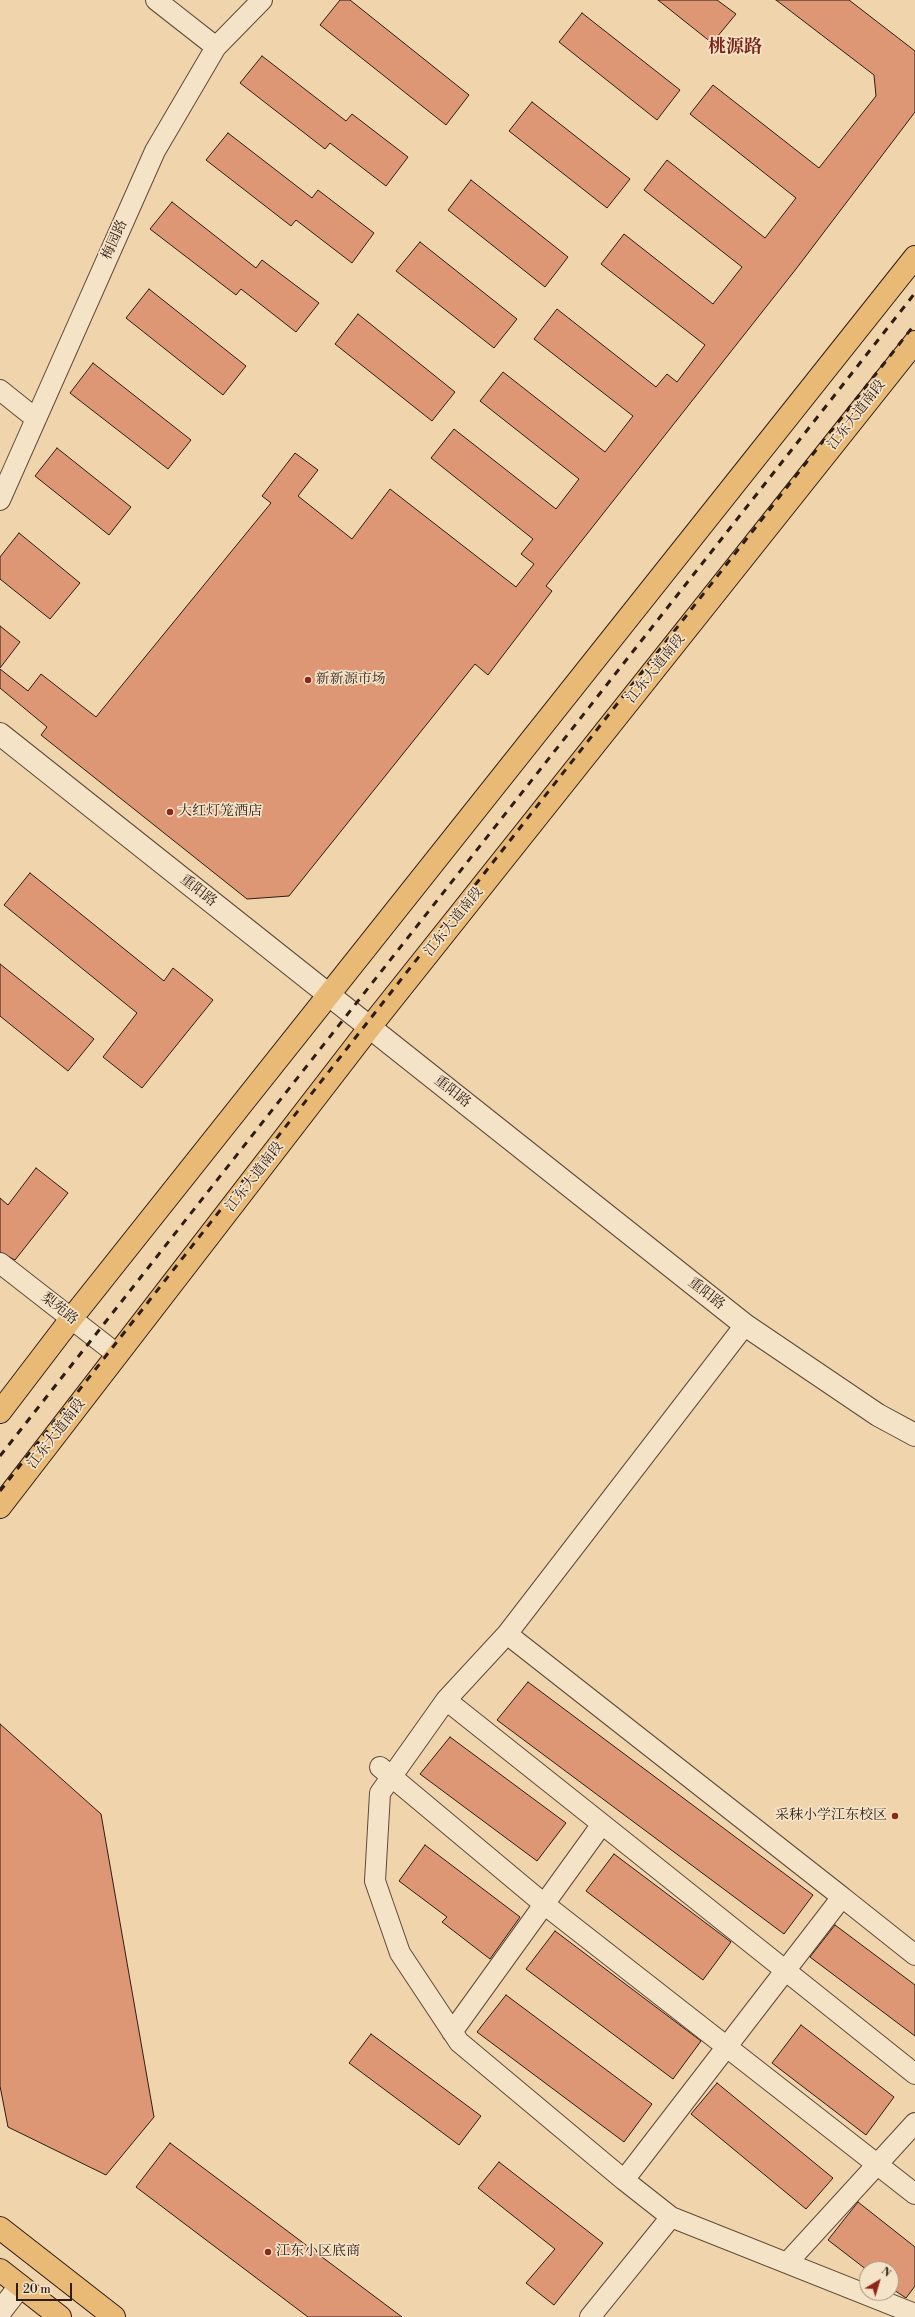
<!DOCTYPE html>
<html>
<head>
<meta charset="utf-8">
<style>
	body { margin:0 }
	#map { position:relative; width:915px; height:2317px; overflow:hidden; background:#f0d4ab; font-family:"Libre Bodoni",serif }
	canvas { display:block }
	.north { position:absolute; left:859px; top:2261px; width:40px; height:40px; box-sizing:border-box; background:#f5e3c8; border:1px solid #a59380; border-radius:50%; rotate:38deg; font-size:11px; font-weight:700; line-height:16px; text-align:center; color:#2e1c15 }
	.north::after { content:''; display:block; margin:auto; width:14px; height:18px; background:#8f2418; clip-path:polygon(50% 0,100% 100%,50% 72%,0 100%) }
	.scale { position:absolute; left:16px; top:2283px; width:56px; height:18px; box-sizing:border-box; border:2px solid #2e1c15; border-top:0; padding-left:5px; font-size:12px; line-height:14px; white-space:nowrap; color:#2e1c15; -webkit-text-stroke:3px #f5e3c8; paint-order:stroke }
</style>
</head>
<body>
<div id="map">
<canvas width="915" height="2317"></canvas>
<div class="north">N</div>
<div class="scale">20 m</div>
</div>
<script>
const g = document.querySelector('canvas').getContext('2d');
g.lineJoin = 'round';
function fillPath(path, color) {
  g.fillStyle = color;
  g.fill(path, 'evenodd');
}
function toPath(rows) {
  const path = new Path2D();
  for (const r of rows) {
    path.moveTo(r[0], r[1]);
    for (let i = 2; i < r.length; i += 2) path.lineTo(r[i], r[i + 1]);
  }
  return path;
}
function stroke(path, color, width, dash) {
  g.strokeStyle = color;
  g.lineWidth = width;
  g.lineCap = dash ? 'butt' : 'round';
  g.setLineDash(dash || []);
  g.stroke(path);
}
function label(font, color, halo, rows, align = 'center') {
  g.font = font + ' "Libre Bodoni","Noto Serif SC",serif';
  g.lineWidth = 3.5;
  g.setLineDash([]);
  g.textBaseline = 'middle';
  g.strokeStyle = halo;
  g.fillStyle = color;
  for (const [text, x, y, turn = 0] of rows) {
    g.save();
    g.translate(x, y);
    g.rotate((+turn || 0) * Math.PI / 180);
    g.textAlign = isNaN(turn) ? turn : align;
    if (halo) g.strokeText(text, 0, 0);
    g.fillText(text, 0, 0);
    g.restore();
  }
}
const building = toPath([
	[340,0,350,0,469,95,446,125,320,25,340,0],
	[658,0,717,0,736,14,712,43,658,0],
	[776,0,849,0,915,51,915,112,796,269,546,586,552,591,488,675,475,664,289,896,247,899,41,735,47,727,0,688,0,669,28,691,41,674,96,717,271,503,262,496,295,453,318,470,298,496,352,539,390,489,516,587,534,564,521,554,533,539,431,458,454,429,556,509,579,479,480,401,503,372,605,452,633,416,534,339,557,309,656,387,667,374,677,382,705,345,601,264,624,234,713,304,742,267,644,190,667,160,765,238,796,198,690,114,713,85,819,168,876,96,874,75,776,0],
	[582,13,680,90,657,120,559,42,582,13],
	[262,56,346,121,352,114,408,157,386,186,330,143,325,149,240,83,262,56],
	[532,102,630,179,607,208,509,131,532,102],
	[228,133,312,198,318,190,374,233,352,263,296,220,291,226,206,160,228,133],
	[471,180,568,257,545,287,448,210,471,180],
	[172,202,256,268,262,260,319,303,296,332,241,289,236,295,150,229,172,202],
	[420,242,517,319,494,348,396,271,420,242],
	[149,289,246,366,223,395,126,318,149,289],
	[358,314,455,392,432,421,335,344,358,314],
	[93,363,191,440,168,469,70,393,93,363],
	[57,448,131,507,109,535,35,476,57,448],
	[19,533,80,583,50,619,0,579,0,557,19,533],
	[0,626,20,642,0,668,0,626],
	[30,873,164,981,173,968,213,1000,142,1088,103,1057,137,1013,4,905,30,873],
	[0,964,94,1039,68,1071,0,1016,0,964],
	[36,1168,68,1193,15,1260,0,1252,0,1198,8,1205,36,1168],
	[528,1682,813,1895,784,1934,497,1720,528,1682],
	[0,1724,101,1814,154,2117,106,2175,8,2127,0,2086,0,1724],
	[450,1737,566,1823,537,1861,420,1774,450,1737],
	[425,1845,520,1917,490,1959,442,1922,447,1917,399,1881,425,1845],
	[614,1854,731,1942,703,1980,586,1891,614,1854],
	[835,1925,915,1985,915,2036,810,1957,835,1925],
	[555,1931,701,2041,673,2079,526,1969,555,1931],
	[506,1995,652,2104,624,2142,477,2032,506,1995],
	[801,2025,894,2097,866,2135,772,2063,801,2025],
	[371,2034,481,2116,459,2145,349,2063,371,2034],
	[717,2083,833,2178,806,2209,691,2114,717,2083],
	[170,2143,402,2317,308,2317,136,2187,170,2143],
	[499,2162,603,2243,554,2305,526,2283,555,2249,478,2188,499,2162],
	[858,2202,915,2247,915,2286,906,2298,891,2288,891,2269,867,2270,828,2240,858,2202]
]);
const minor = toPath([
	[156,0,216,47],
	[0,390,35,418],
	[0,500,155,151,216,47,262,0],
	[0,1263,118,1355],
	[745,1325,507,1634,446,1700,380,1793,375,1881,400,1953,459,2042,624,2180,671,2217,915,2314],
	[507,1634,842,1897,624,2180],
	[446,1700,602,1824,452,2032],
	[380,1767,544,1904,915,2194],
	[602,1824,915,2074],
	[842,1897,915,1955],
	[787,2263,915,2123],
	[590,2317,671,2217]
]);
const tertiary = toPath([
	[0,734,745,1325,878,1415,915,1435],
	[0,2312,20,2286]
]);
const primary = toPath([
	[0,1412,71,1319,915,257],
	[0,1507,370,1027,915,342],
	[0,2228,114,2317],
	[0,2270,60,2317]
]);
const rail = toPath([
	[0,1456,915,293],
	[0,1491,915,324]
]);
const markers = [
	[308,680,4,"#8f2418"],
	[170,812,4,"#8f2418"],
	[895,1816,4,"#8f2418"],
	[268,2252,4,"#8f2418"]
];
const streetNames = [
	["梅园路",115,240,-66],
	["江东大道南段",857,415,-52],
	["江东大道南段",656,669,-51],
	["重阳路",198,891,38],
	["江东大道南段",454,922,-51],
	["重阳路",452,1092,38],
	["江东大道南段",255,1177,-52],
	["重阳路",706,1294,38],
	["梨苑路",59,1309,38],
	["江东大道南段",57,1434,-52]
];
const poiNames = [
	["新新源市场",316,680],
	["大红灯笼酒店",178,812],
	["采秣小学江东校区",887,1816,"right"],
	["江东小区底商",276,2252]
];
const districtNames = [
	["桃源路",735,48]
];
fillPath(building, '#de9774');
stroke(building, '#2e1c15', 1);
stroke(minor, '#5e4a3a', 22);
stroke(tertiary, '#5e4a3a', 24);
stroke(primary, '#2e1c15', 24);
stroke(minor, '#f5e3c8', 20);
stroke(tertiary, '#f5e3c8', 22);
stroke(primary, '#e8ba76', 22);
stroke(rail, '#2e1c15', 3, [7, 7]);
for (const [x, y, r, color] of markers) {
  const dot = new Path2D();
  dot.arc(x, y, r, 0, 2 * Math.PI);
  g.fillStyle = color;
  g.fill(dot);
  stroke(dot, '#f5e3c8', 1.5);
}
label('14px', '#2e1c15', '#f5e3c8', streetNames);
label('14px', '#2e1c15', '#f5e3c8', poiNames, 'left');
label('bold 18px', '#7a1f14', '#f5e3c8', districtNames);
</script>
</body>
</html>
